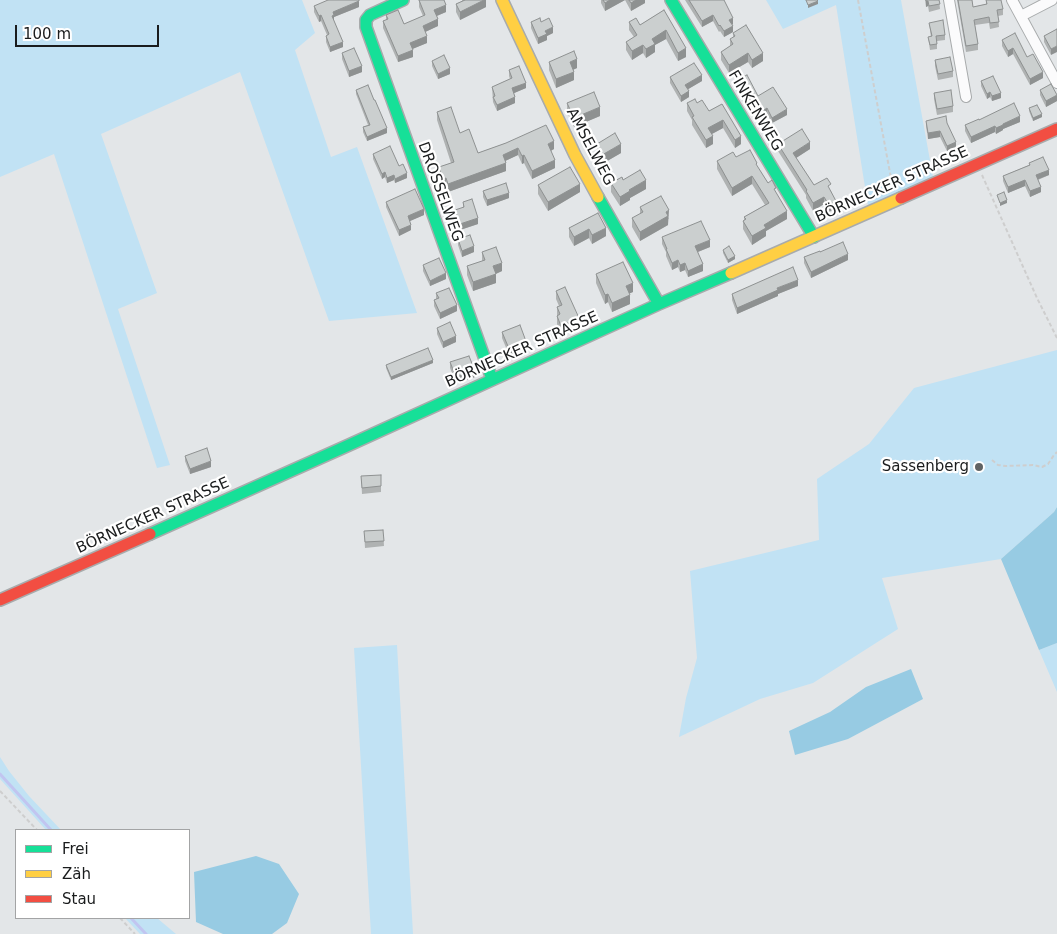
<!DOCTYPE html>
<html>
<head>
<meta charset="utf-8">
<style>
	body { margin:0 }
	#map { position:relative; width:1057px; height:934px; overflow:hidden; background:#e3e6e8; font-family:"DejaVu Sans",sans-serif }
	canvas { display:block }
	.legend { position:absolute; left:15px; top:829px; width:175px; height:90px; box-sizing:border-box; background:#fff; border:1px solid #a3a4a5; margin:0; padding:6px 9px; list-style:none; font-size:15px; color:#1a1c1d }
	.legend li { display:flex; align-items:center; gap:10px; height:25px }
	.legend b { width:25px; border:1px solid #a3a4a5 }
	.scale { position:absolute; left:15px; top:25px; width:144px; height:22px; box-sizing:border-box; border:2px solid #1a1c1d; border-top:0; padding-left:6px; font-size:15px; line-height:18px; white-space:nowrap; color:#1a1c1d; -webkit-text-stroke:4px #fff; paint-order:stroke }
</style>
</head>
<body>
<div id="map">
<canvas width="1057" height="934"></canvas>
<ul class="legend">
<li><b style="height:6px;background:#16e098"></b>Frei</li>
<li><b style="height:6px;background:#ffcf43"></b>Zäh</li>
<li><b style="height:6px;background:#f24e42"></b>Stau</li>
</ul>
<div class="scale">100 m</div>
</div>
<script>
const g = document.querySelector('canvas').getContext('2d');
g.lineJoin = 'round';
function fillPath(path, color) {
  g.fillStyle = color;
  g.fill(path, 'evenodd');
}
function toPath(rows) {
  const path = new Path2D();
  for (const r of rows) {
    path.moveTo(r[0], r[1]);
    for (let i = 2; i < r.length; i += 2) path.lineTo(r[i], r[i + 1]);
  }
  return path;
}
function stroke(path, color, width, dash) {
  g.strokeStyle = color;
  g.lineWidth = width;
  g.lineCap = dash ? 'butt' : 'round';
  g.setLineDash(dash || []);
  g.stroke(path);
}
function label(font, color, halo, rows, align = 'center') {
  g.font = font + ' "DejaVu Sans",sans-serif';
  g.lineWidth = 4.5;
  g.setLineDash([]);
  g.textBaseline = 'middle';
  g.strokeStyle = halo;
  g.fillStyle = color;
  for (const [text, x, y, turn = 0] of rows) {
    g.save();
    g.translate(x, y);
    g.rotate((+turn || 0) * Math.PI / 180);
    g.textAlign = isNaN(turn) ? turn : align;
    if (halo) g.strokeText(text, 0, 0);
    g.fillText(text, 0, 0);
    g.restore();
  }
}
const green = toPath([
	[0,0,302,0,315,33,295,50,331,157,357,147,417,313,329,321,240,72,101,134,157,293,118,309,170,465,157,468,54,154,0,177],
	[766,0,901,0,933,177,868,206,836,5,783,29],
	[1057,350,1057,507,1054,512,1001,559,882,578,898,629,813,683,760,699,679,737,686,698,697,658,690,571,819,540,817,479,869,444,914,388],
	[1057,643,1057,692,1039,650],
	[397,645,413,934,371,934,354,648],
	[0,757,9,771,29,796,61,830,46,830,0,779],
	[125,918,157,918,176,934,140,934]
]);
const forest = toPath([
	[1057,507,1057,643,1039,650,1001,559,1054,512],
	[911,669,923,699,848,739,795,755,789,731,830,712,866,687],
	[256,856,279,864,299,894,287,923,272,934,223,934,196,922,194,872]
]);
const stream = toPath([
	[0,774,51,830],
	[131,918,146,934]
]);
const path = toPath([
	[858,0,893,189],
	[982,175,1037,298,1057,338],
	[992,460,998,465,1006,466,1033,465,1042,467,1048,464,1054,455,1057,452],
	[0,791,37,830],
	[120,918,135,934]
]);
const street = toPath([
	[949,0,966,97],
	[1012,0,1057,83],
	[1021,16,1052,0]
]);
const fast = toPath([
	[403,0,370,15,366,20,366,27,492,379],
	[671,0,814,237],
	[598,197,659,304],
	[150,534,349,445,659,304,731,273]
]);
const slow = toPath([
	[502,0,575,155,598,197],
	[731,273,901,198]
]);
const jam = toPath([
	[901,198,1057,129],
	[0,600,150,534]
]);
const wall = toPath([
	[419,0,446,12,437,16,438,26,425,32,427,43,412,49,413,57,398,62,383,28,383,21,386,20,386,15,404,24,423,16,419,7],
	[462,0,486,0,486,7,460,20,456,12,456,4,462,1],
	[601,0,645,0,645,3,631,11,625,0,605,11,601,3],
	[685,0,724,0,733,24,732,25,733,32,724,37,720,31,719,32,713,21,702,27],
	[925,0,939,0,940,9,929,12,928,6,926,7],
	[957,0,972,0,973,7,986,4,986,0,1003,9,1003,15,998,16,999,27,990,29,989,23,975,25,978,44,978,50,966,52],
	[314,6,359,7,334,17,334,21,343,47,330,52,326,42,326,36,327,35,321,21,319,22,314,12],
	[664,10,686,57,678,61,666,39,655,45,655,52,646,58,643,53,632,60,626,50,626,42,634,37,629,30,629,22,640,25],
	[531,22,541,22,553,33,547,36,547,40,538,44,531,28],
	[929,23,945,35,945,40,937,41,937,49,930,50,928,37,931,37],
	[1057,29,1051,55,1044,42,1044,36],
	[733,33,763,61,752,68,748,62,729,73,721,60,721,52,730,46,730,39,733,38],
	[1002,40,1027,57,1043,78,1030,85,1013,54,1008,57,1002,46],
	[342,53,362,72,349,77,342,59],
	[935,60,953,71,953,77,938,80,935,66],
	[432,61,450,74,438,79,432,66],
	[549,62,577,68,573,70,574,80,556,88,549,70],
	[509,70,526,88,514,93,515,103,497,111,493,102,492,87,510,79,509,76],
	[670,77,702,81,688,89,689,97,681,102,670,83],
	[739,79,758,96,787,115,772,123,767,114,758,119,739,84],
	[981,81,1001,98,992,101,990,97,987,99,981,86],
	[356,90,374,100,387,133,367,141,363,132,363,127,368,125,356,94],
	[1040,90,1057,101,1046,107,1040,95],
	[934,93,953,106,953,112,937,115,934,99],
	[567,103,600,116,574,127,567,112],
	[687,103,697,103,709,111,722,104,741,144,735,148,723,128,712,134,713,144,706,148,692,125,692,120,687,111],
	[1029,108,1042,117,1033,121,1029,111],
	[437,112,460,133,478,153,506,143,554,149,551,151,555,168,532,179,524,163,522,164,518,155,505,161,506,171,448,192,446,186,443,187,439,175,439,167,451,163,437,120],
	[979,120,1020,122,1003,129,1003,130,996,134,995,132,971,143,965,131,965,125],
	[926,121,947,123,956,147,947,151,940,137,928,139,926,126],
	[597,144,621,153,602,164,597,152],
	[778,144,810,149,796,158,814,185,831,191,836,208,829,212,824,204,813,211,806,198,806,195,778,151],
	[373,154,399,166,407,178,395,183,394,180,387,183,385,177,382,179,373,159],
	[736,157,757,166,768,183,776,194,787,219,766,231,766,236,752,245,743,229,743,221,744,220,744,217,765,205,752,184,732,196,717,169,717,161],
	[1029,163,1049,175,1038,180,1041,192,1030,197,1025,186,1008,193,1003,181,1003,176,1029,165],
	[623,180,646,189,630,198,630,200,620,206,611,192,611,183],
	[538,185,580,192,548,211,538,194],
	[483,191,509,198,487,206,483,197],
	[386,202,424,215,409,221,411,230,399,236,386,207],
	[463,202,478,224,460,230,455,216,455,210,463,208],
	[640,207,669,218,668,219,668,225,640,241,632,227,632,218,640,214],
	[598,213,606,236,592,244,589,238,574,246,569,237,569,228],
	[662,237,710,247,698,252,703,271,688,277,685,270,680,272,678,267,672,270,666,256,666,252,662,244],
	[458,239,474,252,462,257,458,245],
	[723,250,735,259,728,263,723,253],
	[482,252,502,271,496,274,496,283,473,291,467,275,467,266,482,261],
	[820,252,848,260,811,278,804,263,804,257],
	[423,265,446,279,430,286,423,271],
	[596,274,633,292,629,293,630,304,612,312,608,302,605,304,596,283],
	[798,286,778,294,778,296,737,314,732,300,732,294],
	[556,291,579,327,561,334,557,324,557,307,559,306,556,299],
	[436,293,457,311,440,319,434,306,434,300,436,299],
	[437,328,456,342,443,348,437,334],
	[502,332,527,350,510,357,502,338],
	[450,362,475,377,456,383,450,368],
	[433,363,391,380,386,368,386,365],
	[185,456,211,467,190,474,185,461],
	[361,476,381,486,381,492,362,494],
	[383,530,384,546,365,548,364,531]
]);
const shadedWall = toPath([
	[484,0,486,0,486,7,460,20,460,12],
	[610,0,625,0,605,11,605,3],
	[636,0,645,0,645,3,631,11,631,3],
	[359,1,359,7,334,17,334,20,332,16,333,12],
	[818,1,818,4,808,8,808,5],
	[926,1,928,1,928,6,926,7],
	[446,5,446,12,434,17,434,10],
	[321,15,321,21,319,22,319,16],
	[713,15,713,21,702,27,702,21],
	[733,18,733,24,729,26,729,20],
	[438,19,438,26,423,33,423,26],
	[733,26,733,32,724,37,724,31],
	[553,27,553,33,547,36,547,40,538,44,538,38,545,31],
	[666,30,666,39,655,45,655,52,646,58,646,49,652,39],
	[427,36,427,43,410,50,410,43],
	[343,42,343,47,330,52,330,47],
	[643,45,643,53,632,60,632,51],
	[1057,46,1057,52,1051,55,1051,49],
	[686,48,686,57,678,61,678,53],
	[1013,48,1013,54,1008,57,1008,51],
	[413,50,413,57,398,62,398,56],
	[748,53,748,62,729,73,729,65],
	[763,53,763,61,752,68,752,60],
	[577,59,577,68,570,71,570,62],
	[362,66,362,72,349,77,349,71],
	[450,68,450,74,438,79,438,74],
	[574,72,574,80,556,88,556,79],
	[1043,72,1043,78,1030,85,1030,79],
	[702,75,702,81,685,91,685,85],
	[526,83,526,88,512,94,512,88],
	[689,91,689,97,681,102,681,96],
	[990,92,990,97,987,99,987,94],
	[1001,93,1001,98,992,101,992,96],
	[1057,95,1057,101,1046,107,1046,101],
	[515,97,515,103,497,111,497,105],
	[600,107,600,116,574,127,574,118],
	[767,108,767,114,758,119,758,114],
	[787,109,787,115,772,123,772,118],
	[1042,114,1042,117,1033,121,1033,118],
	[1020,116,1020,122,1003,129,1003,130,996,134,996,128,1003,124],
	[723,120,723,128,708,136,708,128],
	[995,126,995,132,971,143,971,137],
	[387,128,387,133,367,141,367,137],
	[940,131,940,137,928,139,928,133],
	[713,136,713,144,706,148,706,140],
	[741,136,741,144,735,148,735,140],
	[554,141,554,149,548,152,548,144],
	[810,142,810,149,793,160,793,153],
	[956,142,956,147,947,151,947,146],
	[621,144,621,153,602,164,602,155],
	[518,148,518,155,503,162,503,155],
	[524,155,524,163,522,164,522,156],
	[555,160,555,168,532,179,532,171],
	[506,163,506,171,448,192,448,184],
	[1049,170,1049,175,1036,180,1036,175],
	[385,172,385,177,382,179,382,174],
	[407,173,407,178,395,183,395,179],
	[394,175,394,180,387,183,387,178],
	[752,176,752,184,732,196,732,188],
	[446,178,446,186,443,187,443,179],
	[646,180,646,189,630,198,630,200,620,206,620,197,629,190],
	[1025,180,1025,186,1008,193,1008,187],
	[580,184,580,192,548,211,548,202],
	[1041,187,1041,192,1030,197,1030,191],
	[509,193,509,198,487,206,487,200],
	[824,197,824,204,813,211,813,203],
	[1007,200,1007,203,1000,206,1000,203],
	[836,201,836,208,829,212,829,205],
	[424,209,424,215,408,222,408,216],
	[669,210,668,225,640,241,640,232],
	[787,211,787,219,766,231,766,236,752,245,752,236,764,225],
	[478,218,478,224,460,230,460,224],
	[411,225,411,230,399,236,399,230],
	[606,228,606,236,592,244,592,235],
	[589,229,589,238,574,246,574,237],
	[710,240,710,247,695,253,695,246],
	[474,246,474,252,462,257,462,251],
	[848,254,848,260,811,278,811,272],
	[735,256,735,259,728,263,728,260],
	[678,260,678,267,672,270,672,263],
	[502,263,502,271,493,275,493,266],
	[685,263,685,270,680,272,680,265],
	[703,264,703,271,688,277,688,271],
	[446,273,446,279,430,286,430,281],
	[496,274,496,283,473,291,473,282],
	[798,280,798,286,778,294,778,296,737,314,737,308,777,288],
	[633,283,633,292,626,295,626,286],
	[608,294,608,302,605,304,605,295],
	[630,295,630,304,612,312,612,303],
	[457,305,457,311,440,319,440,313],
	[579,318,579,327,561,334,561,326],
	[456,336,456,342,443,348,443,342],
	[527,344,527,350,510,357,510,351],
	[433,360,433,363,391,380,391,377],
	[475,371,475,377,456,383,456,377],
	[211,461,211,467,190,474,190,469]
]);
const building = toPath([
	[328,0,359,0,359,1,333,12,334,15,332,16,343,42,330,47,326,36,329,34,321,15,319,16,314,6,328,0],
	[419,0,444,0,446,5,434,10,438,19,423,26,427,36,410,43,413,50,398,56,383,21,388,19,386,15,398,10,404,24,425,15,419,0],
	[465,0,484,0,460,12,456,4,465,0],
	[603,0,610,0,605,3,603,0],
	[629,0,636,0,631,3,629,0],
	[689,0,724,0,733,18,729,20,733,26,724,31,720,25,719,26,713,15,702,21,689,0],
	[806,0,817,0,818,1,808,5,806,0],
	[926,0,939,0,940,4,929,6,928,1,926,1,926,0],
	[958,0,972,0,973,7,987,4,986,0,1001,0,1003,9,997,10,999,22,990,23,989,17,974,20,978,44,966,46,958,0],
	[664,10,686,48,678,53,666,30,652,39,655,44,646,49,643,45,632,51,626,42,637,35,629,22,636,18,640,25,664,10],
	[540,18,541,22,549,18,553,27,545,31,547,34,538,38,531,22,540,18],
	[943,20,945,35,936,36,937,44,930,45,928,37,932,36,929,23,943,20],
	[746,25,763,53,752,60,748,53,729,65,721,52,733,44,730,39,735,36,733,33,746,25],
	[1057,29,1057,46,1051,49,1044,36,1057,29],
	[1015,33,1027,57,1033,54,1043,72,1030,79,1013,48,1008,51,1002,40,1015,33],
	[354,48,362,66,349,71,342,53,354,48],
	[574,51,577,59,570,62,574,72,556,79,549,62,574,51],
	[444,55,450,68,438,74,432,61,444,55],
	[950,57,953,71,938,74,935,60,950,57],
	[694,63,702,75,685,85,689,91,681,96,670,77,694,63],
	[519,66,526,83,512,88,515,97,497,105,493,97,495,96,492,87,512,78,509,70,519,66],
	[747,75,758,96,773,87,787,109,772,118,767,108,758,114,739,79,747,75],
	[993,76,1001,93,992,96,990,92,987,94,981,81,993,76],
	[1051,84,1057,95,1046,101,1040,90,1051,84],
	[368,85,374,100,375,100,387,128,367,137,363,127,370,125,356,90,368,85],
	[951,90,953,106,937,109,934,93,951,90],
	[594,92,600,107,574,118,567,103,594,92],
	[695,99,697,103,702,100,709,111,722,104,741,136,735,140,723,120,708,128,713,136,706,140,692,117,694,116,687,103,695,99],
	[1014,103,1020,116,1003,124,1003,125,996,128,995,126,971,137,965,125,979,119,979,120,1014,103],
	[1037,105,1042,114,1033,118,1029,108,1037,105],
	[451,107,460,133,469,129,478,153,506,143,546,125,554,141,548,144,555,160,532,171,524,155,522,156,518,148,503,155,506,163,448,184,446,178,443,179,439,167,454,162,437,112,451,107],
	[946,116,947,123,956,142,947,146,940,131,928,133,926,121,946,116],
	[802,129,810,142,793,153,814,185,827,178,831,184,828,186,836,201,829,205,824,197,813,203,806,191,807,190,778,144,802,129],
	[615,133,621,144,602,155,597,144,615,133],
	[390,146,399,166,403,164,407,173,395,179,394,175,387,178,385,172,382,174,373,154,390,146],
	[750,150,757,163,756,164,768,183,772,180,776,188,774,189,787,211,764,225,766,228,752,236,743,221,746,219,744,217,769,203,752,176,732,188,717,161,733,152,736,157,750,150],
	[1043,157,1049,170,1036,175,1041,187,1030,191,1025,180,1008,187,1003,176,1030,165,1029,163,1043,157],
	[570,167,580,184,548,202,538,185,570,167],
	[640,170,646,180,629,190,630,191,620,197,611,183,622,177,623,180,640,170],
	[506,183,509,193,487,200,483,191,506,183],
	[415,189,424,209,408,216,411,225,399,230,386,202,415,189],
	[1004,192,1007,200,1000,203,997,195,1004,192],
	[661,196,669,210,666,212,668,216,640,232,632,218,643,212,640,207,661,196],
	[472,199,478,218,460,224,455,210,464,207,463,202,472,199],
	[598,213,606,228,592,235,589,229,574,237,569,228,598,213],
	[701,221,710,240,695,246,703,264,688,271,685,263,680,265,678,260,672,263,666,249,667,249,662,237,701,221],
	[470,235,474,246,462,251,458,239,470,235],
	[843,242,848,254,811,272,804,257,820,251,820,252,843,242],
	[729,246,735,256,728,260,723,250,729,246],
	[496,247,502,263,493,266,496,274,473,282,467,266,485,260,482,252,496,247],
	[439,258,446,273,430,281,423,265,439,258],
	[623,262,633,283,626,286,630,295,612,303,608,294,605,295,596,274,623,262],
	[793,267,798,280,777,288,778,290,737,308,732,294,793,267],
	[565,287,579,318,561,326,557,316,560,314,557,307,562,305,556,291,565,287],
	[449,288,457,305,440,313,434,300,439,298,436,293,449,288],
	[450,322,456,336,443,342,437,328,450,322],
	[520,325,527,344,510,351,502,332,520,325],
	[428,348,433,360,391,377,386,365,428,348],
	[469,356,475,371,456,377,450,362,469,356],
	[207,448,211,461,190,469,185,456,207,448],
	[381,475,381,486,362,488,361,476,381,475],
	[383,530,384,541,365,542,364,531,383,530]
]);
const markers = [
	[979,467,5,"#606364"]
];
const streetNames = [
	["FINKENWEG",755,111,59],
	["AMSELWEG",590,147,62],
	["BÖRNECKER STRASSE",892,185,-24],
	["DROSSELWEG",440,192,70],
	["BÖRNECKER STRASSE",522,350,-24],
	["BÖRNECKER STRASSE",153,516,-24]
];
const poiNames = [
	["Sassenberg",969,467]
];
fillPath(green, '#c1e2f4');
fillPath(forest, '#97cbe3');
stroke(stream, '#c1c5f0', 3);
stroke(street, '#a8abac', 12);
stroke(fast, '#a8abac', 14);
stroke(slow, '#a8abac', 14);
stroke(jam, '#a8abac', 14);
stroke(path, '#cecece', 2, [4, 2.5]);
stroke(street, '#fbfbfc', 10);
stroke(fast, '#16e098', 11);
stroke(slow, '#ffcf43', 11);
stroke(jam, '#f24e42', 11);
fillPath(wall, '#afb2b2');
fillPath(shadedWall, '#8e9191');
fillPath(building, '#cbcfcf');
stroke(building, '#8e9191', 1);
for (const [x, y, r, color] of markers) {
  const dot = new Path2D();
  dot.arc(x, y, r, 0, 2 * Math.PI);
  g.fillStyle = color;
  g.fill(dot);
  stroke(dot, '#fff', 2);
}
label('15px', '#1a1c1d', '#fff', streetNames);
label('15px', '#1a1c1d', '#fff', poiNames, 'right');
</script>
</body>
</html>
